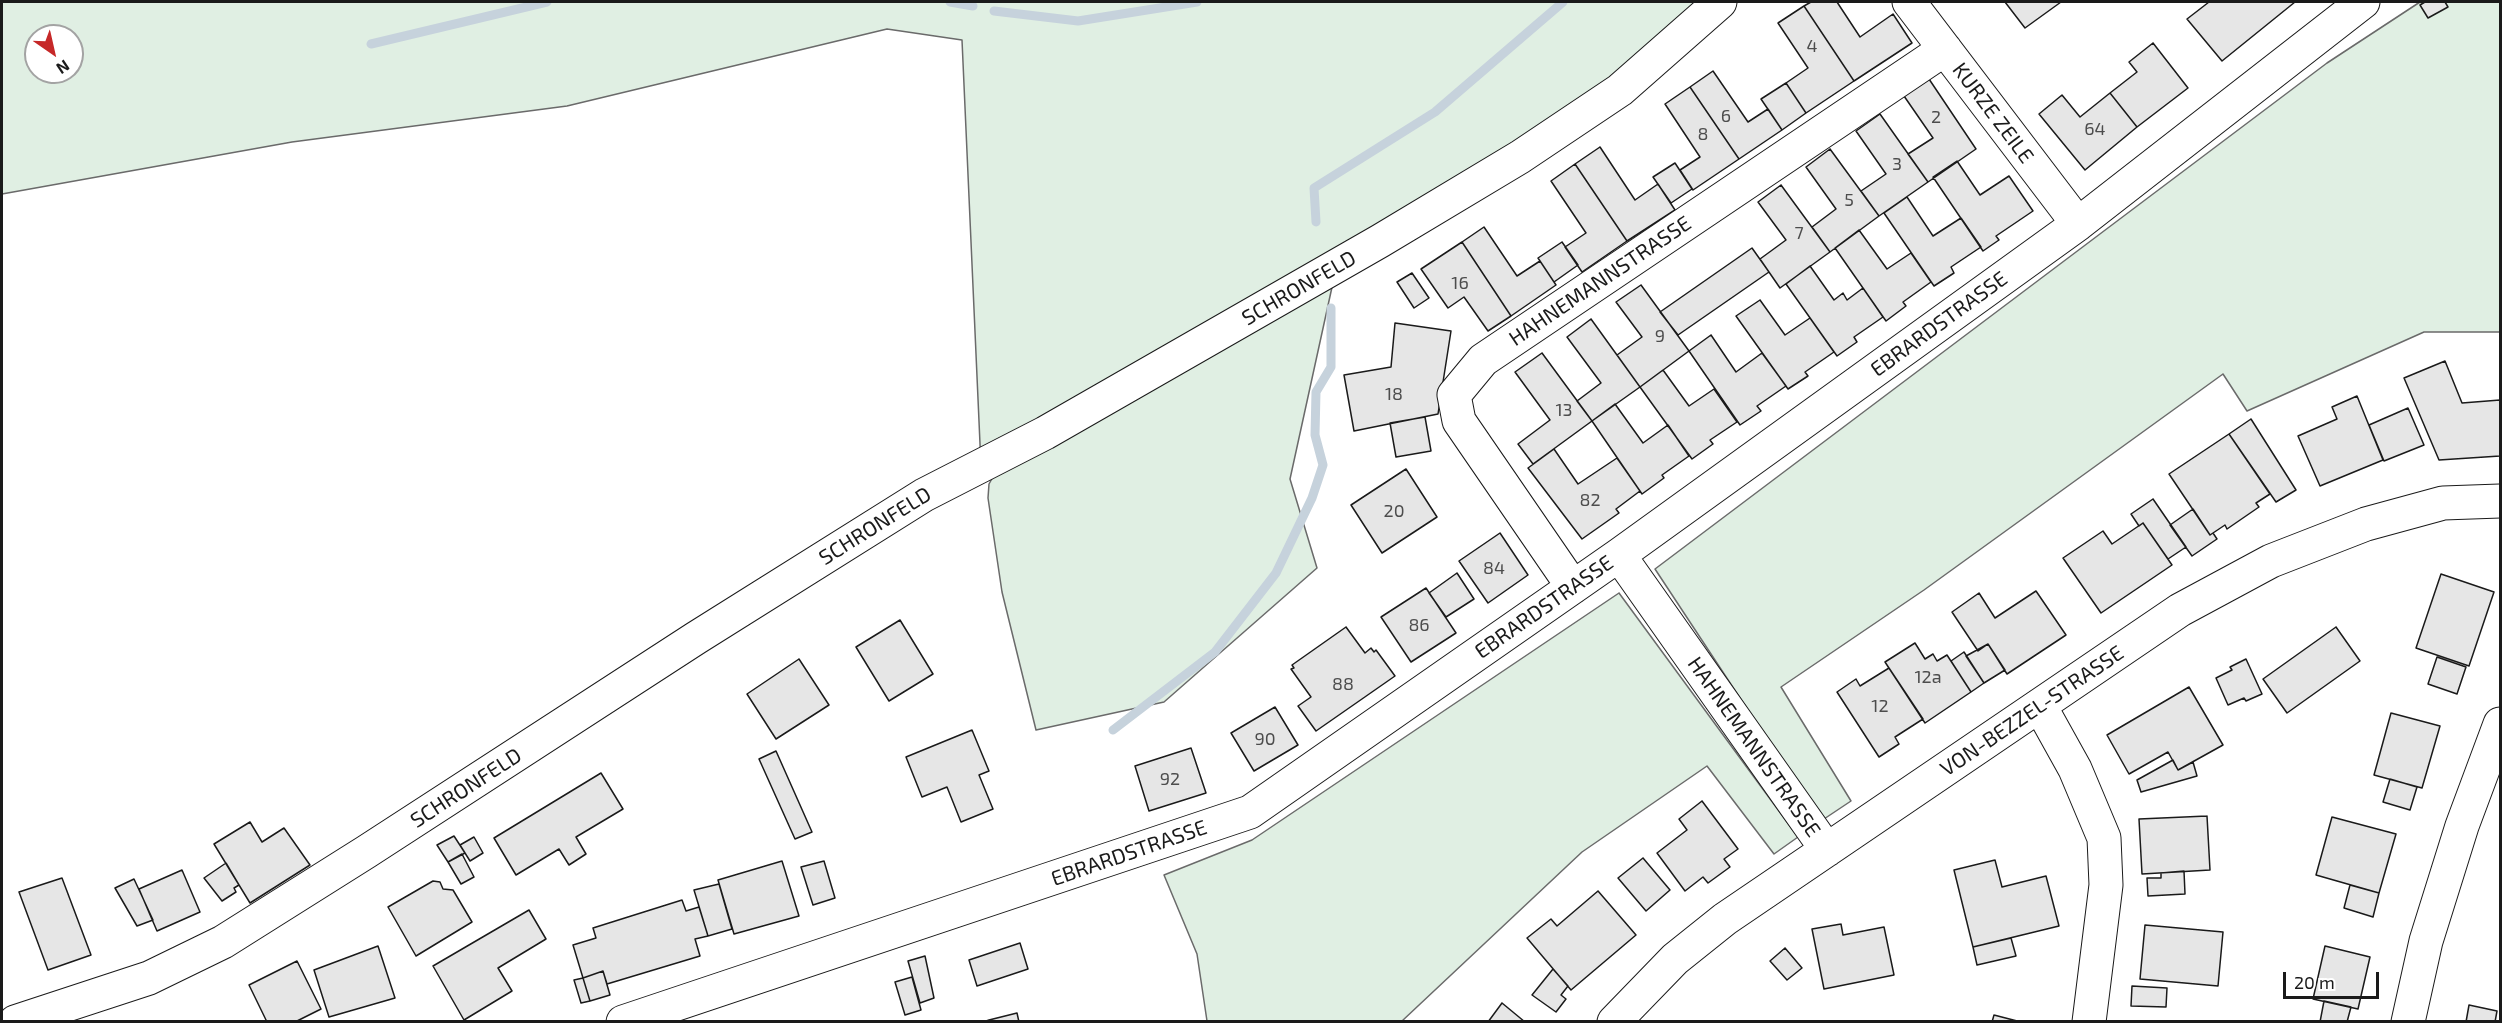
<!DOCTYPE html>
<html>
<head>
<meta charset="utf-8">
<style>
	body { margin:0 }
	#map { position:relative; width:2502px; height:1023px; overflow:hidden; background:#fff; font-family:"Exo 2",sans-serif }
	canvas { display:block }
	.frame { position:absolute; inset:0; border:3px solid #1a1a1a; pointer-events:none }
	.north { position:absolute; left:24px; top:24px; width:60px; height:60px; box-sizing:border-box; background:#fff; border:2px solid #a3a3a3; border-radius:50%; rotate:146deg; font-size:16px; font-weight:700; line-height:24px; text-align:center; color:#1a1a1a }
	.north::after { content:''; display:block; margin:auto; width:21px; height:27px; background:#c62828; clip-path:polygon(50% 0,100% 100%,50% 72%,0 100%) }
	.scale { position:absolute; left:2283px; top:972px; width:96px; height:27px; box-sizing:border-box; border:3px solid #1a1a1a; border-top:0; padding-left:8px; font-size:18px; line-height:21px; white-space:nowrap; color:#1a1a1a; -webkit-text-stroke:4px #fff; paint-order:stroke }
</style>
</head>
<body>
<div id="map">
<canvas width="2502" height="1023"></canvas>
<div class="frame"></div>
<div class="north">N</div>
<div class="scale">20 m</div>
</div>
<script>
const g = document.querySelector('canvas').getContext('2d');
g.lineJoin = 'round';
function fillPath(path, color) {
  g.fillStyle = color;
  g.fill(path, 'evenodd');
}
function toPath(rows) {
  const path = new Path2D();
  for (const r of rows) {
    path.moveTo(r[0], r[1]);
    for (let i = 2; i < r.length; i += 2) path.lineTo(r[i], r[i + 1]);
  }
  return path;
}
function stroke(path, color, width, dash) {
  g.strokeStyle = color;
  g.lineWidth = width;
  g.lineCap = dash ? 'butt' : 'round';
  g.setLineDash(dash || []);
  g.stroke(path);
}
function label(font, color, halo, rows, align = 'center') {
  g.font = font + ' "Exo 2",sans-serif';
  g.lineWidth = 4.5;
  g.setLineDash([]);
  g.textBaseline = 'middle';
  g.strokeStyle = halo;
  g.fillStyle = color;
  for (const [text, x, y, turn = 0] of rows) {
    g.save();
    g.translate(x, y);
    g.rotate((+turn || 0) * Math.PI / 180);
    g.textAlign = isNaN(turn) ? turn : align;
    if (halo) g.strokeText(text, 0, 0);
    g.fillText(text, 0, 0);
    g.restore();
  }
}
const green = toPath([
	[2,2,1703,2,1520,157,981,466,962,40,887,29,567,106,292,142,2,194,2,2],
	[36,36,72,36,72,72,36,72,36,36],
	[2420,2,2500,2,2500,332,2424,332,2247,411,2223,374,1924,590,1781,687,1851,801,1821,821,1655,569,2327,63,2420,2],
	[1334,278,1290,479,1317,568,1164,702,1036,730,1002,592,988,498,989,484,994,475,1334,278],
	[1619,593,1798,837,1774,854,1707,766,1582,852,1402,1021,1207,1021,1197,954,1164,875,1252,840,1619,593]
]);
const stream = toPath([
	[950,2,973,6],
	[994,11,1078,21,1197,2],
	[371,44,547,2],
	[1316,222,1314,188,1435,112,1563,2],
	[1113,730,1215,652,1276,573,1312,498,1323,465,1315,435,1316,392,1331,367,1331,308]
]);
const building = toPath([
	[1811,2,1837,2,1860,37,1893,14,1912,43,1854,81,1804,6,1811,2],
	[2005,2,2061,2,2025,28,2005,2],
	[2209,2,2295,2,2222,61,2187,19,2209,2],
	[2425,2,2445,2,2448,7,2428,18,2420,5,2425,2],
	[1804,6,1854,81,1806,113,1786,83,1808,68,1778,23,1804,6],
	[2153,43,2188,88,2137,127,2110,93,2137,72,2129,62,2153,43],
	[1713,71,1748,122,1768,109,1782,130,1739,159,1690,87,1713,71],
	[1929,79,1976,149,1928,182,1908,154,1933,138,1904,96,1929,79],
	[1786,83,1806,113,1782,130,1761,99,1786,83],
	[1690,87,1739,159,1693,190,1680,170,1700,157,1665,104,1690,87],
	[2110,93,2137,127,2085,170,2039,114,2062,95,2080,117,2110,93],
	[1880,114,1928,182,1879,216,1861,191,1886,174,1856,131,1880,114],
	[1600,147,1635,200,1658,184,1675,210,1627,241,1575,164,1600,147],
	[1830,149,1879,216,1830,252,1812,227,1836,209,1806,167,1830,149],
	[1957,161,1980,195,2009,176,2033,211,1996,236,1999,240,1983,251,1933,177,1957,161],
	[1675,163,1692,189,1671,203,1653,177,1675,163],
	[1575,164,1627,241,1582,272,1565,247,1586,233,1551,181,1575,164],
	[1781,185,1830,252,1780,288,1760,259,1786,240,1758,202,1781,185],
	[1907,197,1933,236,1961,218,1981,247,1951,267,1954,273,1934,286,1884,213,1907,197],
	[1484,227,1517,276,1540,261,1556,285,1511,316,1462,242,1484,227],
	[1859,230,1887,269,1911,253,1931,282,1903,302,1906,306,1886,321,1835,248,1859,230],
	[1462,242,1511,316,1488,331,1464,297,1448,308,1421,269,1462,242],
	[1562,242,1578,265,1554,282,1538,258,1562,242],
	[1752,248,1769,272,1678,335,1660,312,1752,248],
	[1810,266,1834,300,1843,293,1847,300,1863,288,1883,317,1854,337,1857,342,1837,356,1786,284,1810,266],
	[1412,273,1429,298,1414,308,1397,282,1412,273],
	[1641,285,1689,351,1640,387,1617,355,1642,337,1616,302,1641,285],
	[1760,300,1785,335,1810,318,1834,352,1805,372,1808,376,1788,389,1736,316,1760,300],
	[1591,319,1640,387,1592,421,1577,401,1601,383,1567,337,1591,319],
	[1395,323,1451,331,1438,414,1354,431,1344,375,1391,367,1395,323],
	[1711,335,1736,372,1762,353,1786,386,1757,406,1761,411,1740,425,1689,351,1711,335],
	[1542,353,1592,421,1533,464,1518,444,1550,420,1515,372,1542,353],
	[2445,361,2462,403,2500,400,2500,456,2439,460,2404,378,2445,361],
	[1663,370,1689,406,1714,389,1737,422,1710,440,1713,444,1692,459,1640,387,1663,370],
	[2357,396,2383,460,2320,486,2298,436,2337,419,2332,407,2357,396],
	[1615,404,1643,443,1668,425,1689,456,1662,475,1664,478,1642,494,1592,421,1615,404],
	[2408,408,2424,445,2384,461,2369,425,2408,408],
	[1425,417,1431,451,1396,457,1390,423,1425,417],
	[2251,419,2296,490,2276,502,2229,434,2251,419],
	[2229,434,2270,494,2256,503,2259,507,2227,529,2225,525,2210,535,2169,474,2229,434],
	[1554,449,1578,484,1617,458,1640,491,1616,509,1619,513,1582,539,1528,468,1554,449],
	[1406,469,1437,517,1382,553,1351,505,1406,469],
	[2153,499,2186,547,2168,559,2143,523,2139,526,2131,514,2153,499],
	[2193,509,2210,535,2213,533,2217,539,2192,556,2170,525,2193,509],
	[2143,523,2172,565,2101,613,2063,558,2103,531,2112,544,2143,523],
	[1500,533,1528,575,1488,603,1459,561,1500,533],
	[1457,573,1474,599,1446,617,1429,593,1457,573],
	[2441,574,2494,592,2469,666,2416,648,2441,574],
	[1426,588,1456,633,1411,662,1381,617,1426,588],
	[2036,591,2066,635,2007,674,1988,644,1978,651,1952,612,1979,593,1995,618,2036,591],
	[900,620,933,674,889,701,856,647,900,620],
	[1346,627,1365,653,1371,648,1374,652,1376,650,1395,676,1316,731,1298,706,1311,697,1291,669,1294,668,1292,665,1346,627],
	[2336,627,2360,661,2287,713,2263,679,2336,627],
	[1915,643,1925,659,1933,654,1937,661,1947,655,1971,692,1925,723,1885,662,1915,643],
	[1988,644,2005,670,1984,683,1966,656,1988,644],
	[1964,652,1984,683,1971,692,1951,661,1964,652],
	[2437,657,2466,667,2457,694,2428,684,2437,657],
	[799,659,829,705,776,739,747,694,799,659],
	[2246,659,2262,694,2246,701,2244,698,2228,705,2216,678,2232,670,2230,667,2246,659],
	[1889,668,1923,719,1895,737,1899,744,1879,757,1837,692,1856,679,1860,686,1889,668],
	[2189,687,2223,745,2178,770,2168,752,2129,774,2107,735,2189,687],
	[1275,707,1298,745,1254,771,1231,733,1275,707],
	[2391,713,2440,726,2422,788,2374,775,2391,713],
	[972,730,989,771,979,775,993,809,961,822,947,787,922,797,906,757,972,730],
	[1191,748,1206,793,1149,811,1135,766,1191,748],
	[776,751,812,832,795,839,759,759,776,751],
	[2173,760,2178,770,2193,762,2197,776,2141,792,2137,780,2173,760],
	[601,773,623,809,576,837,586,854,569,865,559,849,516,875,494,838,601,773],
	[2390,779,2417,787,2410,810,2383,802,2390,779],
	[1702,801,1738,849,1724,859,1730,867,1708,883,1703,877,1685,891,1657,853,1687,830,1679,819,1702,801],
	[2207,816,2210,870,2142,874,2139,819,2207,816],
	[2332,817,2396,834,2379,893,2316,875,2332,817],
	[250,822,262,842,284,828,310,865,250,903,214,844,250,822],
	[454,836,465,853,448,862,437,845,454,836],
	[474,837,483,853,470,861,460,845,474,837],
	[462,854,474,877,461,884,448,862,462,854],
	[1643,858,1670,890,1646,911,1618,878,1643,858],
	[1995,860,2002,887,2046,876,2059,926,1973,947,1954,870,1995,860],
	[782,861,799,916,734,934,718,880,782,861],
	[824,861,835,898,813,905,801,867,824,861],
	[226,863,239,885,234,888,236,892,222,901,204,878,226,863],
	[182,870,200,912,157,931,139,889,182,870],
	[2184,871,2185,894,2148,896,2147,878,2161,878,2161,873,2184,871],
	[62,878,91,955,48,970,19,892,62,878],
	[134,879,153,920,137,926,115,888,134,879],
	[433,881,440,882,443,889,453,890,472,922,416,956,388,907,433,881],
	[719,884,732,929,708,936,694,890,719,884],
	[2350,885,2379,893,2373,917,2344,908,2350,885],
	[1598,891,1636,935,1571,990,1527,938,1551,919,1557,926,1598,891],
	[682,900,686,911,699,907,708,936,695,939,700,956,607,984,603,971,583,978,573,945,596,938,593,928,682,900],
	[529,910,546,939,498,968,512,991,464,1020,433,966,529,910],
	[1841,924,1843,935,1884,927,1894,975,1824,989,1812,929,1841,924],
	[2145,925,2223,932,2218,986,2140,979,2145,925],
	[2011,938,2016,956,1977,965,1973,947,2011,938],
	[1020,943,1028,969,977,986,969,960,1020,943],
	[378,946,395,998,329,1017,314,970,378,946],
	[2325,946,2370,957,2358,1009,2313,999,2325,946],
	[1785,948,1802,968,1787,980,1770,961,1785,948],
	[925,956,934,998,920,1003,908,961,925,956],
	[297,961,321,1009,295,1022,267,1022,249,985,297,961],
	[1553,969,1568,986,1561,995,1566,999,1556,1012,1532,995,1553,969],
	[603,971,610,995,590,1001,583,978,603,971],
	[912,977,921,1010,905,1015,895,982,912,977],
	[583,978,590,1001,581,1003,574,980,583,978],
	[2132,986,2167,988,2166,1007,2131,1006,2132,986],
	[2324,1001,2351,1007,2347,1022,2320,1022,2324,1001],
	[1502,1003,1525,1022,1488,1022,1502,1003],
	[2469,1005,2497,1011,2495,1022,2466,1022,2469,1005],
	[1017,1013,1019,1022,983,1022,989,1020,1017,1013],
	[1994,1015,2021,1022,1992,1022,1994,1015]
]);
const minor = toPath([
	[1909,2,2078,224],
	[1619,555,1827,850],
	[1573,587,1459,421,1454,395,1483,360,1945,49],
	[2040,706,2075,769,2104,838,2106,885,2089,1022],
	[15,1022,149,978,223,942,366,852,696,638,924,495,1045,433,1380,241,1520,157,1620,90,1720,2],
	[623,1022,1250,812,1619,555,2078,224,2363,2],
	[1614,1022,1675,959,1725,919,2180,610,2271,561,2366,524,2443,503,2500,501],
	[2408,1022,2426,941,2462,826,2500,724]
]);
const numberNames = [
	["4",1812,46],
	["6",1726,116],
	["2",1936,117],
	["64",2095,129],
	["8",1703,134],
	["3",1897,164],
	["5",1849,200],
	["7",1799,233],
	["16",1460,283],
	["9",1660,336],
	["18",1394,394],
	["13",1564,410],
	["82",1590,500],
	["20",1394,511],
	["84",1494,568],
	["86",1419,625],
	["12a",1928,677],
	["88",1343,684],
	["12",1880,706],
	["90",1265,739],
	["92",1170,779]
];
const streetNames = [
	["KURZE ZEILE",1993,113,53],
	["HAHNEMANNSTRASSE",1600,281,-34],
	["SCHRONFELD",1299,288,-30],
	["EBRARDSTRASSE",1939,324,-36],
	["SCHRONFELD",875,526,-32],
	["EBRARDSTRASSE",1544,607,-35],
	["VON-BEZZEL-STRASSE",2032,711,-34],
	["HAHNEMANNSTRASSE",1754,747,55],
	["SCHRONFELD",466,788,-33],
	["EBRARDSTRASSE",1129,853,-19]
];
fillPath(green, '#e0efe3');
stroke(green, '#6a6a6a', 1.5);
stroke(stream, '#c6d2dc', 9);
fillPath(building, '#e6e6e6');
stroke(building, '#1a1a1a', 1.5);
stroke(minor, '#1a1a1a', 35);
stroke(minor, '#fff', 33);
label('18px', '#4d4d4d', null, numberNames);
label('21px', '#1a1a1a', '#fff', streetNames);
</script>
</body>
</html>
